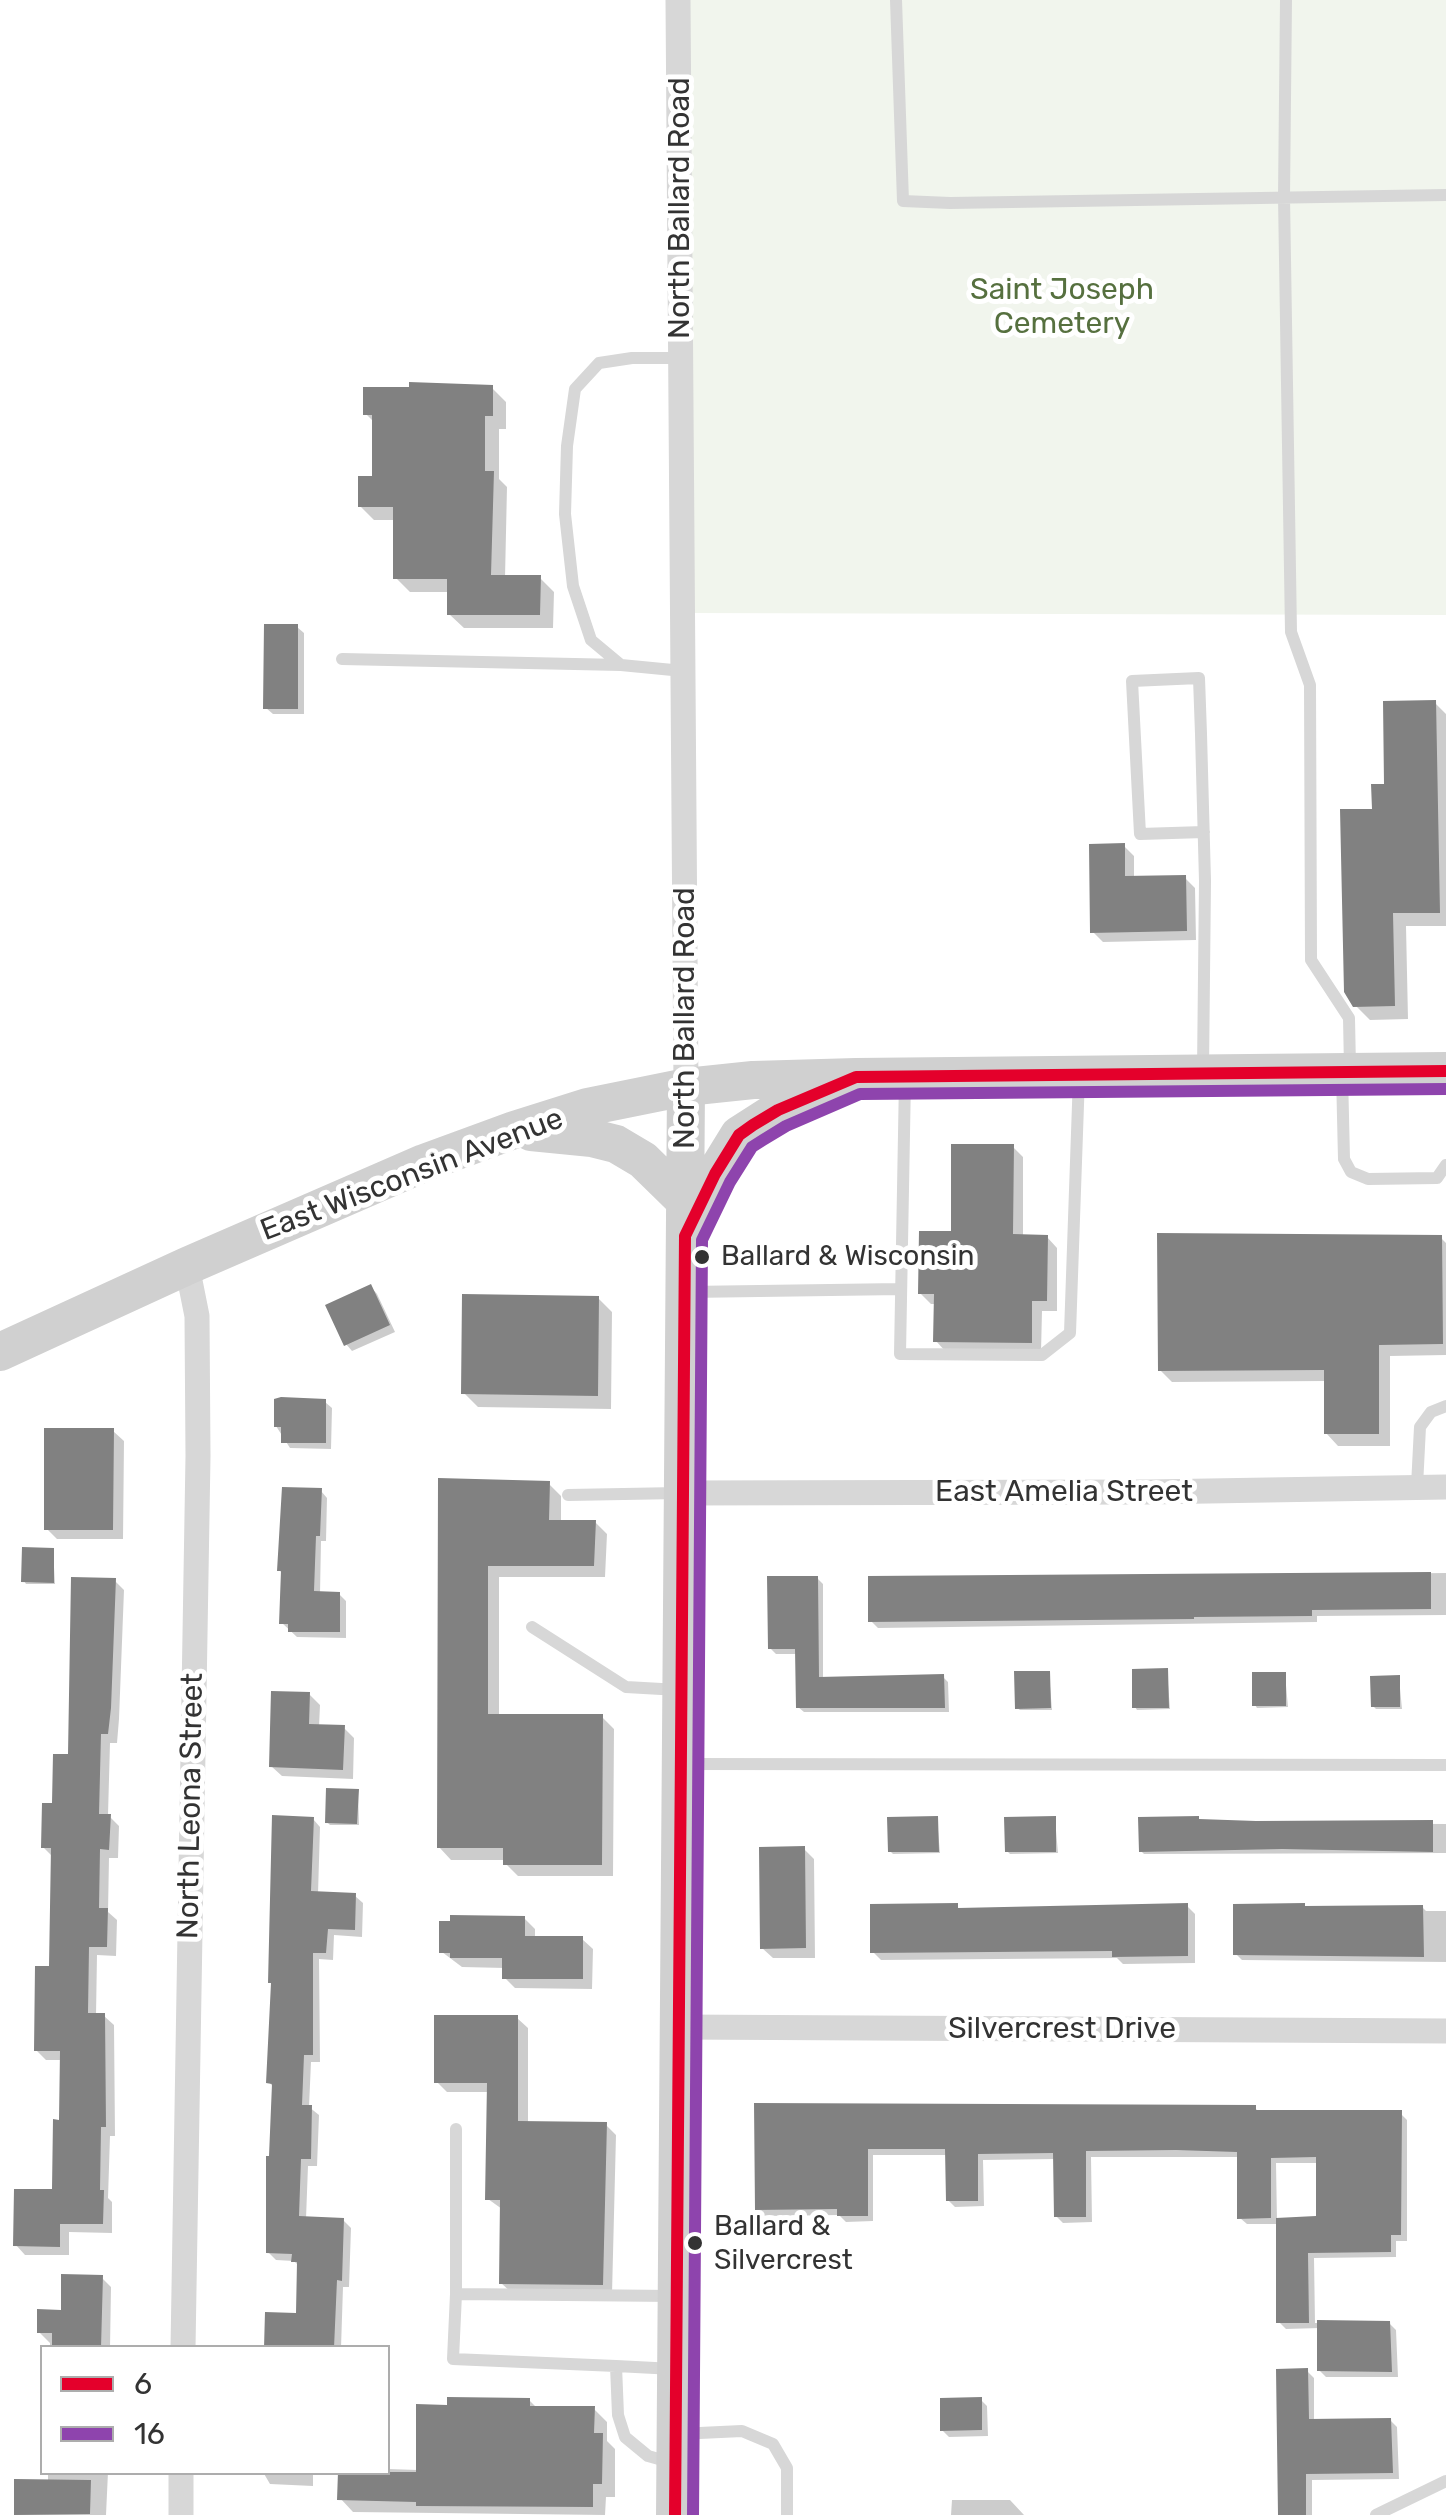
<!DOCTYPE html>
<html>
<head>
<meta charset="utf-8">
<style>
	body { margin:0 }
	#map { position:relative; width:1446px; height:2515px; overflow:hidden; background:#fff; font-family:Rubik,sans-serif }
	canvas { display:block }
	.legend { position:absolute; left:40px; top:2345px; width:350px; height:130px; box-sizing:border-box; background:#fff; border:2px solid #adadad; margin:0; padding:12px 18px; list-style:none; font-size:30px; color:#333 }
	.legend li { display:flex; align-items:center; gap:20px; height:50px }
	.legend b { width:50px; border:2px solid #adadad }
</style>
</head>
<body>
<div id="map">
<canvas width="1446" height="2515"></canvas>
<ul class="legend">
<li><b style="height:12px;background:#e4002b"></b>6</li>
<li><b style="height:12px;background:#8e44ad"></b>16</li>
</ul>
</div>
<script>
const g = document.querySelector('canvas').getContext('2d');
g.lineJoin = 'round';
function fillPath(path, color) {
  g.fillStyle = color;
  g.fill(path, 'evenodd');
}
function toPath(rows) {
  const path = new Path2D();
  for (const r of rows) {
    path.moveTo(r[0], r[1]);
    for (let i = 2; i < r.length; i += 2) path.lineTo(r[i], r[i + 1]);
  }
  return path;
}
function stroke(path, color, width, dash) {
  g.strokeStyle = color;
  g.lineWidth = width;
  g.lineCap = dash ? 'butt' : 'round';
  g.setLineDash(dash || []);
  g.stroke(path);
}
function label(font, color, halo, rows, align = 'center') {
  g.font = font + ' Rubik,sans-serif';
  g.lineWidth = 10;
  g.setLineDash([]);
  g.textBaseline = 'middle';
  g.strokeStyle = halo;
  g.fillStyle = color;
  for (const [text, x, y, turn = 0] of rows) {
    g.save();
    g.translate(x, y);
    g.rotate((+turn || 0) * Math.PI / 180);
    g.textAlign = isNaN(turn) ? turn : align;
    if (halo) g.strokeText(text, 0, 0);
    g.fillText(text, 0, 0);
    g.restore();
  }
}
const green = toPath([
	[678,0,1446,0,1446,615,683,613]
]);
const shadow = toPath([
	[492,388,506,402,506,429,499,429,499,479,507,487,505,578,540,578,554,592,553,628,464,628,449,614,449,592,410,592,396,578,396,520,374,520,360,506,375,479,375,423,366,414],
	[297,627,304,633,304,714,273,714,266,708],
	[1435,703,1446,714,1446,926,1406,926,1408,1019,1370,1020,1355,1005,1374,811],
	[1124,846,1134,856,1134,878,1185,878,1195,888,1196,940,1103,942,1093,932],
	[1013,1147,1023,1157,1023,1237,1047,1237,1057,1248,1057,1311,1042,1311,1041,1352,946,1352,936,1341,936,1304,931,1304,920,1293,954,1233],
	[1441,1238,1446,1243,1446,1355,1390,1356,1390,1446,1338,1446,1326,1433,1326,1381,1172,1382,1160,1370],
	[371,1287,377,1294,395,1332,352,1351,346,1344],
	[598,1298,612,1312,611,1409,478,1407,464,1393],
	[325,1402,332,1408,331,1449,290,1448,276,1426],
	[113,1431,124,1441,123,1539,57,1539,46,1528],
	[440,1481,549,1484,561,1496,561,1522,595,1522,607,1534,605,1577,499,1577,499,1717,602,1717,614,1729,613,1876,518,1876,506,1864,506,1860,451,1860,439,1847],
	[321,1491,327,1498,326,1541,321,1541,320,1594,339,1594,346,1601,346,1638,297,1637,282,1623,283,1574,279,1570],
	[53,1550,55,1584,26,1584,24,1581],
	[1446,1573,1446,1615,1317,1616,1317,1622,878,1628,871,1621,870,1579],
	[817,1578,823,1584,823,1679,943,1677,948,1682,949,1712,804,1712,798,1707,798,1654,776,1654,770,1648],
	[115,1581,124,1590,119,1719,117,1743,110,1743,108,1815,119,1826,118,1858,109,1858,108,1912,117,1920,116,1956,97,1955,96,2016,104,2016,114,2025,115,2136,110,2136,108,2198,112,2202,112,2233,69,2232,69,2255,25,2255,16,2245,54,2192,61,2123,62,2060,46,2060,36,2050,52,1968,53,1857,43,1847,71,1757],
	[1167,1671,1170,1709,1137,1710,1135,1707],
	[1049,1674,1052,1710,1020,1710,1017,1708],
	[1285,1674,1288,1707,1257,1708,1255,1705],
	[1399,1678,1402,1709,1376,1709,1373,1706],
	[309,1694,320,1705,319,1727,344,1728,354,1738,353,1779,282,1776,271,1766],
	[358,1792,359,1825,330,1825,327,1822],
	[313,1819,320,1827,318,1894,355,1896,363,1903,362,1937,334,1935,333,1960,319,1959,320,2062,311,2062,309,2107,319,2115,317,2166,308,2166,306,2219,343,2220,351,2228,349,2287,343,2287,341,2348,266,2348,298,2315,299,2266,294,2261,276,2260,268,2252,274,2088,269,2082],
	[937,1819,940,1853,893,1854,890,1851],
	[1055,1819,1058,1853,1010,1854,1007,1851],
	[1256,1823,1446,1824,1446,1853,1144,1854,1141,1851],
	[804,1849,814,1859,815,1958,773,1958,762,1948],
	[956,1906,961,1910,1187,1906,1195,1914,1195,1963,1123,1964,1117,1958,881,1960,873,1952],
	[1422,1907,1426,1911,1446,1911,1446,1962,1242,1960,1236,1954],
	[524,1918,535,1929,535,1939,582,1939,593,1949,592,1989,515,1988,505,1978,505,1968,462,1967,442,1952],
	[517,2018,528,2028,528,2124,606,2125,616,2135,612,2294,512,2293,501,2283,502,2209,488,2199,489,2092,447,2092,437,2082],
	[756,2106,1255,2108,1260,2113,1400,2113,1407,2120,1407,2241,1396,2241,1396,2257,1314,2258,1315,2323,1389,2323,1396,2330,1398,2377,1326,2377,1319,2370,1320,2328,1286,2329,1279,2322,1278,2224,1247,2224,1240,2218,1239,2157,1091,2157,1092,2222,1063,2223,1056,2216,1055,2159,983,2160,984,2206,955,2207,948,2200,948,2155,873,2155,873,2221,846,2222,839,2215,764,2216,757,2209],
	[1276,2163,1319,2163,1319,2218,1277,2221],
	[102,2278,111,2287,110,2348,50,2348,50,2343,39,2332],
	[1307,2371,1314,2378,1314,2421,1390,2420,1397,2427,1399,2479,1312,2480,1312,2515,1280,2515],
	[529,2400,537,2408,594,2409,607,2422,607,2441,615,2449,615,2497,606,2497,605,2515,353,2512,340,2498,388,2472,388,2469,418,2470],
	[981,2400,987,2406,988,2436,949,2437,942,2430],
	[48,2472,108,2472,106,2515,16,2515,17,2482,48,2482],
	[263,2472,313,2472,313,2486,270,2484],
	[952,2500,1010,2500,1024,2515,951,2515]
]);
const building = toPath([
	[409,382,493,385,493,416,485,416,485,471,494,471,491,575,541,575,540,615,447,615,447,579,393,579,393,507,358,507,358,476,372,476,372,415,363,415,363,387,409,387],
	[264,624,298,624,298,709,263,709],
	[1436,700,1440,913,1393,913,1395,1006,1353,1007,1344,992,1340,809,1372,809,1371,784,1384,784,1383,701],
	[1125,843,1125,876,1186,875,1187,931,1090,933,1089,844],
	[951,1144,1014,1144,1013,1234,1048,1235,1047,1301,1032,1301,1032,1343,933,1342,934,1294,918,1294,919,1231,951,1231],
	[1157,1233,1442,1235,1443,1344,1379,1345,1379,1434,1324,1434,1324,1370,1158,1371],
	[371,1284,390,1325,344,1346,325,1305],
	[462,1294,599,1296,598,1396,461,1394],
	[281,1397,326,1399,326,1443,281,1443,281,1427,274,1427,274,1399],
	[44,1428,114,1428,113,1530,44,1530],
	[438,1478,550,1481,549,1520,596,1520,594,1566,488,1566,488,1714,603,1714,602,1865,503,1865,503,1848,437,1848],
	[282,1487,322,1488,320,1536,316,1536,314,1591,340,1592,340,1632,288,1632,288,1624,279,1624,281,1571,277,1571],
	[22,1547,54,1548,54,1583,21,1582],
	[1431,1572,1431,1609,1312,1610,1312,1616,1194,1617,1194,1619,868,1622,868,1576],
	[767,1576,818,1576,819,1677,944,1674,945,1708,796,1708,795,1649,768,1649],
	[71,1577,116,1578,111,1708,108,1734,101,1734,99,1814,111,1814,109,1850,100,1849,99,1908,108,1908,107,1947,89,1947,88,2013,105,2013,106,2127,101,2127,100,2190,104,2190,103,2224,60,2224,60,2247,13,2246,14,2189,52,2189,53,2119,59,2120,60,2051,34,2051,35,1966,49,1966,51,1848,41,1848,42,1803,52,1803,53,1754,68,1754],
	[1168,1668,1169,1708,1132,1708,1132,1669],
	[1014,1671,1050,1671,1051,1708,1015,1709],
	[1252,1672,1286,1672,1286,1706,1252,1706],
	[1400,1675,1400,1707,1371,1707,1370,1676],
	[271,1691,310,1692,309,1724,345,1725,343,1770,269,1767],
	[326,1788,359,1789,357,1824,325,1823],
	[272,1815,314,1817,311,1891,356,1893,355,1930,328,1929,326,1953,313,1953,313,2055,304,2055,302,2105,312,2105,311,2159,301,2159,299,2216,344,2218,342,2281,337,2280,334,2348,264,2348,265,2312,296,2313,297,2262,291,2262,292,2254,266,2253,266,2156,269,2156,272,2084,266,2083,271,1983,268,1983],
	[938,1816,939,1852,888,1852,887,1817],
	[1056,1816,1056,1852,1005,1852,1004,1817],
	[1199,1816,1199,1819,1256,1821,1433,1820,1433,1852,1282,1849,1139,1852,1138,1817],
	[805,1846,806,1948,760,1949,759,1847],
	[958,1903,958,1908,1188,1903,1188,1956,1112,1957,1112,1951,870,1953,870,1904],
	[1305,1903,1305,1906,1423,1905,1424,1957,1233,1955,1233,1904],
	[450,1915,525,1916,525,1936,583,1936,583,1979,502,1979,502,1958,450,1958,450,1953,439,1953,439,1921,450,1921],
	[434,2015,518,2015,518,2121,607,2122,603,2285,499,2284,500,2200,485,2200,487,2083,434,2083],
	[754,2103,1256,2105,1256,2110,1402,2110,1401,2235,1391,2235,1391,2252,1308,2253,1309,2323,1276,2323,1276,2218,1316,2216,1316,2157,1271,2158,1271,2218,1237,2219,1237,2152,1176,2150,1086,2151,1086,2217,1054,2217,1053,2153,978,2154,978,2201,946,2201,945,2149,868,2149,868,2216,837,2216,837,2209,755,2210],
	[61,2274,103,2275,101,2348,52,2348,52,2333,37,2333,37,2309,61,2310],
	[1317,2320,1390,2321,1392,2372,1317,2371],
	[1308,2368,1309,2419,1391,2418,1393,2473,1306,2474,1306,2515,1278,2515,1276,2369],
	[447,2397,530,2398,530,2406,595,2406,594,2433,603,2433,602,2484,593,2484,593,2507,416,2506,416,2502,337,2500,338,2472,416,2472,416,2404,447,2405],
	[982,2397,982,2430,940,2431,940,2398],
	[14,2479,91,2480,90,2514,14,2515]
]);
const lane = toPath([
	[896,0,903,201,950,203,1446,195],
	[1286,0,1284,197,1291,632,1310,685,1311,960,1349,1018,1350,1068],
	[681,358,632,358,599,363,575,389,567,446,565,514,573,586,591,640,621,665,683,671],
	[342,659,621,665],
	[1203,1070,1205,881,1201,734,1199,678,1132,681,1140,834,1204,832],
	[1342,1074,1344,1159,1351,1172,1368,1179,1437,1178,1446,1165],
	[905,1079,900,1354,1042,1355,1070,1333,1079,1076],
	[688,1292,901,1289],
	[1417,1486,1420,1427,1431,1412,1446,1406],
	[568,1495,679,1493],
	[532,1627,626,1687,679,1690],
	[684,1764,1446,1765],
	[456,2129,456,2294,453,2359,616,2366],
	[456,2294,674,2296],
	[678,2434,742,2431,773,2444,787,2468,787,2515],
	[673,2463,648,2456,625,2437,618,2415,616,2366,674,2369],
	[1376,2515,1446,2481]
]);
const street = toPath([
	[678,0,686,1087],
	[682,1493,1149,1492,1446,1487],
	[678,2027,1446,2031],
	[183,2348,198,1456,197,1316,187,1266],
	[181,2515,181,2472]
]);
const secondary = toPath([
	[531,1132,592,1138,616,1144,643,1160,686,1202],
	[691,1224,715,1174,739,1135,778,1110,835,1086],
	[0,1352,187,1266,424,1163,514,1130,587,1107,686,1087,753,1080,856,1077,1446,1071],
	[675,2515,686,1087]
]);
const bus1 = toPath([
	[675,2515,685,1236,715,1174,739,1135,753,1125,778,1110,856,1077,1446,1071]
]);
const bus2 = toPath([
	[693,2515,702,1240,730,1182,752,1147,763,1140,786,1126,860,1094,1446,1089]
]);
const markers = [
	[702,1257,9,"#333"],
	[695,2243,9,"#333"]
];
const busNames = [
	["Ballard & Wisconsin",721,1257],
	["Ballard &",714,2227],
	["Silvercrest",714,2261]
];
const streetNames = [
	["North Ballard Road",680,208,-90],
	["North Ballard Road",685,1018,-90],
	["East Wisconsin Avenue",412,1175,-21],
	["East Amelia Street",1064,1492],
	["North Leona Street",191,1806,-89],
	["Silvercrest Drive",1062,2029]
];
const parkNames = [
	["Saint Joseph",1062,290],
	["Cemetery",1062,324]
];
fillPath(green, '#f1f5ed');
fillPath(shadow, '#0003');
fillPath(building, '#818181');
stroke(lane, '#d7d7d7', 12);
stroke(street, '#d7d7d7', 25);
stroke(secondary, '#d0d0d0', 38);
stroke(bus1, '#e4002b', 12);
stroke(bus2, '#8e44ad', 12);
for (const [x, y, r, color] of markers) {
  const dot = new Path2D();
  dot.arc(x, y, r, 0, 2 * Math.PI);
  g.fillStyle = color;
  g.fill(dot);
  stroke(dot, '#fff', 4);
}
label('28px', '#333', '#fff', busNames, 'left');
label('30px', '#333', '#fff', streetNames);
label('30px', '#56703f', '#fff', parkNames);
</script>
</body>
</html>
